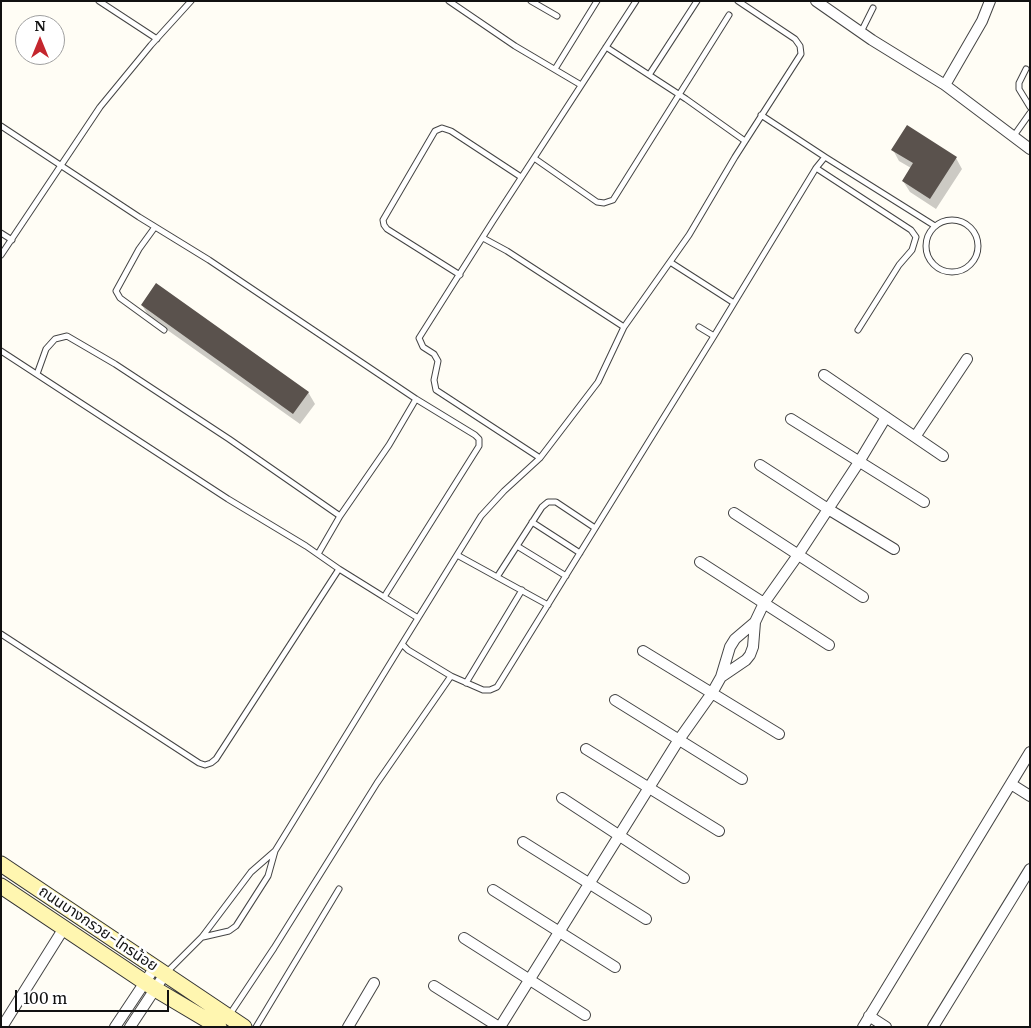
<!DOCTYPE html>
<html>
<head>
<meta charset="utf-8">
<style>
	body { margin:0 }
	#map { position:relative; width:1031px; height:1028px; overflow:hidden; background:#fffdf5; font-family:Merriweather,serif }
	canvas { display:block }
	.frame { position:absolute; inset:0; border:2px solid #111; pointer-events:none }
	.north { position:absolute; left:15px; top:15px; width:50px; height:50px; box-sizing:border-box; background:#fff; border:1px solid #a0a0a0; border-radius:50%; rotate:0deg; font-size:14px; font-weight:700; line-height:20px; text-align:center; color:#111 }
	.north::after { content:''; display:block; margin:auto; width:18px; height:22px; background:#c4262e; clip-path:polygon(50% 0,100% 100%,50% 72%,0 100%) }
	.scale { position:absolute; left:15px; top:990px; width:154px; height:22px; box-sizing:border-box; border:2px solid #111; border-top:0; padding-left:6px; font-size:15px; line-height:18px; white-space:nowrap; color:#111; -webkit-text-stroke:4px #fff; paint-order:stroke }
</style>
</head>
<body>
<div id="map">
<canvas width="1031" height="1028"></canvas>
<div class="frame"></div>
<div class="north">N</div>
<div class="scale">100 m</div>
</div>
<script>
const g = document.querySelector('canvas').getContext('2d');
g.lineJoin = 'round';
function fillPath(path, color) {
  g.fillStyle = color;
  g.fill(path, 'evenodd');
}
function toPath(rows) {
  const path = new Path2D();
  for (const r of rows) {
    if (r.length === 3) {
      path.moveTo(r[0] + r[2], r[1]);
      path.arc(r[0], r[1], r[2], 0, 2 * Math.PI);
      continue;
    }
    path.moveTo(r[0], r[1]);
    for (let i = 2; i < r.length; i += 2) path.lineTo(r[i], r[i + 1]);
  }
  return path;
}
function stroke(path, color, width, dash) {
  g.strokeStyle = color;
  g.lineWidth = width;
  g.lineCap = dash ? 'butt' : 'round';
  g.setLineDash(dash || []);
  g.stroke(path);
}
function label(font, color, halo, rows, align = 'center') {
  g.font = font + ' Merriweather,"Noto Sans Thai",serif';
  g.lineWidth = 5;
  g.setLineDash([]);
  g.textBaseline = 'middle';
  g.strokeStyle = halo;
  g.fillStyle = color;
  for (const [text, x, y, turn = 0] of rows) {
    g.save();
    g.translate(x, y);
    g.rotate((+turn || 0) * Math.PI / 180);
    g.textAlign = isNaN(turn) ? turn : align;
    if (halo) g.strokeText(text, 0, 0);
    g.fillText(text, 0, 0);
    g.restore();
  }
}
const shadow = toPath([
	[893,150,956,158,962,169,936,209,910,192,903,181,911,168,899,161],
	[142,305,308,392,315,404,300,424,149,317]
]);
const building = toPath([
	[907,125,957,157,930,199,902,181,913,163,891,150],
	[156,283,309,392,293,414,141,305]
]);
const lane = toPath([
	[99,1,157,39],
	[449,1,515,46,581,85],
	[531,1,557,16],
	[861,32,873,8],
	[606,47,686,99,745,141],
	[555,69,597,1],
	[1026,69,1019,83,1019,89,1030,107],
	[649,75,697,1],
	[761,115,825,157],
	[1,126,139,217,209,260,416,399,475,435,479,439,479,446,384,597,339,569],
	[1013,137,1030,113],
	[534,158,597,202,604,203,613,200,729,15],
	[816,168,911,230,916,237,912,250,899,265,858,330],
	[952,246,26],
	[155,227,139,249,116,291,120,298,164,330],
	[1,233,12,240],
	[483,238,507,251,624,327],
	[1,255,100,107,151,45,191,1],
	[670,262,734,303],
	[460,275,387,229,384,225,383,220,435,131,442,128,451,131,521,177],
	[699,327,714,336],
	[1,351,228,499,306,546,339,569,216,759,211,763,205,765,199,763,1,634],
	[37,374,46,349,55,339,67,336,115,364,229,439,340,516,318,554],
	[540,458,436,390,434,380,438,361,434,354,423,347,419,338,493,221,636,1],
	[340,516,389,445,416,399],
	[532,522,580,553],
	[517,546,566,576],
	[457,555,548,605],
	[497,577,542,507,548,502,556,502,595,528],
	[384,597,418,618],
	[451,676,408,650,402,644,481,516,504,491,540,458,598,382,624,327,689,235,735,157,801,54,800,46,795,39,738,1],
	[466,683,522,590],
	[203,937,229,931,236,926,268,876,275,851],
	[166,973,202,937,251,872,275,851,402,644],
	[230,1014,274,948,377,783,451,676,483,690,490,690,497,687,714,336,816,168,825,157,935,226],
	[256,1027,339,889]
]);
const street = toPath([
	[816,1,872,40,945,85,1030,149],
	[945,85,982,21,990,1],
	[824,375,943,456],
	[791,419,924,502],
	[915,437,967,359],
	[760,465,828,509,894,549],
	[734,513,863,597],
	[700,562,829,645],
	[643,651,779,734],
	[721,677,746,660,750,655,753,647,755,622],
	[615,700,742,779],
	[586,749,719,831],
	[1011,784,1030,796],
	[562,798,684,878],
	[523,842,646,919],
	[493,890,615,967],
	[464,938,585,1015],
	[434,986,499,1027],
	[869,1016,886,1027],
	[2,1027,64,928],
	[115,1027,155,967],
	[130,1027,165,974],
	[348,1027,374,983],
	[500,1027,678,741,712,693,721,677,730,647,735,639,755,622,764,603,798,555,859,462,886,417],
	[863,1027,1030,752],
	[933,1027,1030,869]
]);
const secondary = toPath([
	[1,864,244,1027],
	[1,886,155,989,219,1027]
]);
const streetNames = [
	["ถนนบางกรวย-ไทรน้อย",98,929,34]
];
fillPath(shadow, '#0003');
fillPath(building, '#5a524d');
stroke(lane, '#444', 7);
stroke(street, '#444', 12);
stroke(secondary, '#333', 17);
stroke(lane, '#fff', 5);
stroke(street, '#fff', 10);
stroke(secondary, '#fff6b0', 15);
label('15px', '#111', '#fff', streetNames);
</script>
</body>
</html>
